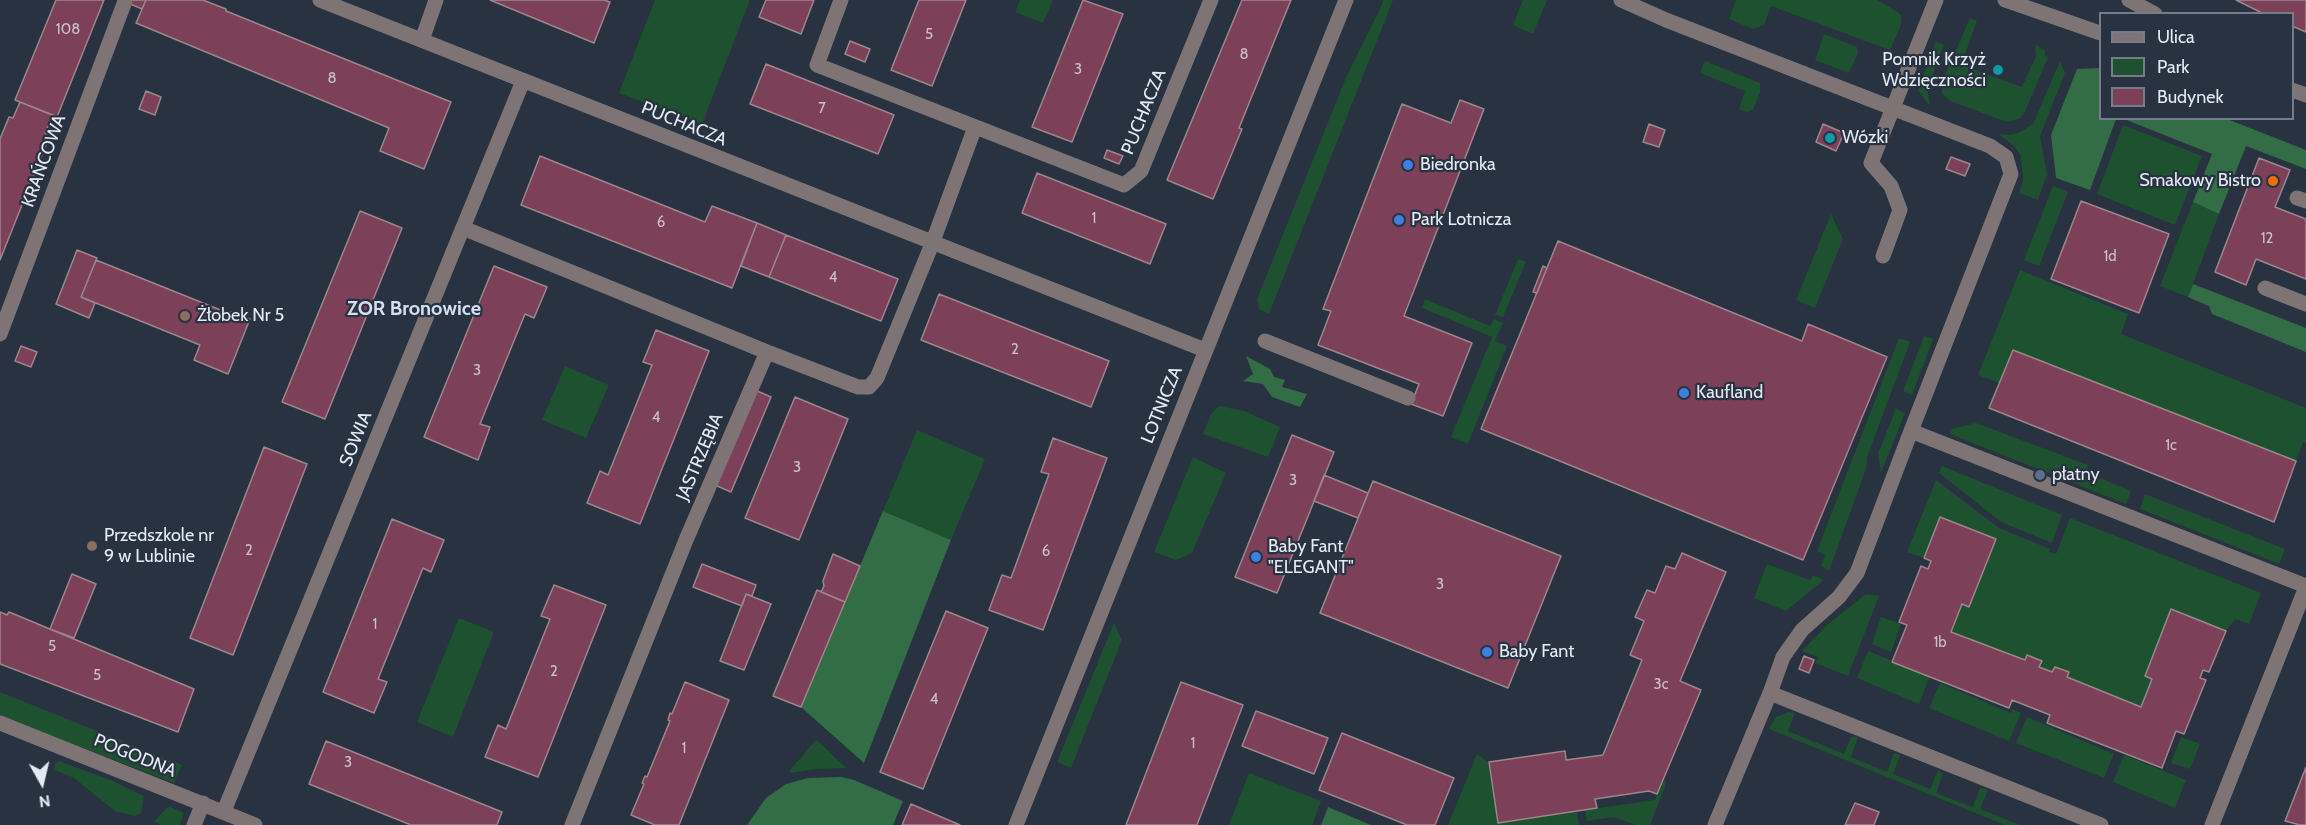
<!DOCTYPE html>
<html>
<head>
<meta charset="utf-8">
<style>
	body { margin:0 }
	#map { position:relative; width:2306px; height:825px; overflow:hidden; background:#283240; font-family:Cabin,sans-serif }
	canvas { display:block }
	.legend { position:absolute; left:2099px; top:12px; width:195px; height:108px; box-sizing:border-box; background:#283240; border:2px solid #737c88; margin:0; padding:8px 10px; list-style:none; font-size:18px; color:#e3eaf3 }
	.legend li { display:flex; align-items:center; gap:12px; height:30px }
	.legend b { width:30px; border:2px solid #737c88 }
	.north { position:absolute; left:12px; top:753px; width:60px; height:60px; -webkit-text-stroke:4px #283240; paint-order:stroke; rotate:172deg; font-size:16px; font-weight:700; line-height:24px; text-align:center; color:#e3eaf3 }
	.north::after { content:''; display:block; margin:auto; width:21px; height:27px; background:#e3eaf3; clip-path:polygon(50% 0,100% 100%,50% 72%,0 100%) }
</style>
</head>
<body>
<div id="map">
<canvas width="2306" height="825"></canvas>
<ul class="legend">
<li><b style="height:8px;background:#7e7476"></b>Ulica</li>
<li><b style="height:16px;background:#1d512f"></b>Park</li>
<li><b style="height:16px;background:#7c4058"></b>Budynek</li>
</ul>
<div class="north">N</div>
</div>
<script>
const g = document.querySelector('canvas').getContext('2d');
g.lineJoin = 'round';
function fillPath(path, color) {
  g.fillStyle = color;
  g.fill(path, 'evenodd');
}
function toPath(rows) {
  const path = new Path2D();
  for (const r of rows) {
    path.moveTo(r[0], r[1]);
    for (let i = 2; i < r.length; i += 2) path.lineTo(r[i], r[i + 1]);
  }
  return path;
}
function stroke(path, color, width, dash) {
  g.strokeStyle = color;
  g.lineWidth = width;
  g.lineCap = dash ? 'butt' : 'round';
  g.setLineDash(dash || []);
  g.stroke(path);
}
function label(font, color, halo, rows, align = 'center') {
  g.font = font + ' Cabin,sans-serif';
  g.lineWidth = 4.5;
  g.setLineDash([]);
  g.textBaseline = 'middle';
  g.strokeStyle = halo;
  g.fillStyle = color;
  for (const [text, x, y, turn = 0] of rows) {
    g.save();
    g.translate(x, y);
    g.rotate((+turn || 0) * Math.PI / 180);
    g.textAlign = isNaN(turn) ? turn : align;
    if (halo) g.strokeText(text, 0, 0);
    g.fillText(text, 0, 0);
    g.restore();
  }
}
const green = toPath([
	[655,0,750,0,702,124,619,93],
	[1020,0,1053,0,1043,23,1015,12],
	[1384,0,1393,0,1269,314,1259,309,1257,299,1345,80],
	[1523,0,1547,0,1533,34,1513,25],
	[1736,0,1877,0,1898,12,1901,16,1901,25,1890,50,1771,6,1764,25,1753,29,1729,19],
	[1970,18,1977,21,1961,65,2022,87,2036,56,2035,44,2045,51,2045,56,2048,57,2024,114,2019,119,2007,122,1950,101,1942,94,1942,82],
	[1824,34,1857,47,1858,53,1849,73,1815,60],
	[1936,41,1944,45,1927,89,1930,106,1918,90],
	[1705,61,1760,83,1760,93,1753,109,1747,112,1739,109,1745,91,1700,73],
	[2060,61,2065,73,2040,136,2047,174,2038,200,2019,193,2023,180,2021,156,2015,147,1999,134,2009,135,2018,133,2033,124],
	[2123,125,2202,156,2175,225,2097,194],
	[2053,186,2068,192,2039,266,2024,260],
	[2193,202,2219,214,2188,297,2160,286],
	[1831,214,1843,239,1815,308,1796,300],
	[1518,259,1526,262,1503,317,1495,315],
	[2020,270,2128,314,2121,334,2306,408,2306,443,2303,442,2296,461,2013,350,1999,383,1978,375],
	[1425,299,1490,326,1494,319,1503,323,1495,341,1507,346,1468,444,1451,437,1492,337,1422,308],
	[1924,336,1933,339,1912,395,1903,391],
	[1899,338,1910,342,1867,457,1866,469,1829,571,1821,566,1825,555,1817,551],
	[565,366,609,385,586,438,542,420],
	[1219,406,1244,411,1280,427,1268,457,1203,434,1211,414],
	[1896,409,1905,413,1881,473,1878,453],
	[1976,423,2088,465,2086,472,2131,491,2126,504,1950,434,1952,429],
	[917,430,985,459,951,540,883,511],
	[1193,457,1226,473,1192,553,1176,560,1154,552],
	[1942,466,2062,515,2052,543,2001,522,1939,473],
	[1936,480,1999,528,2050,549,2049,552,2056,554,2070,518,2261,593,2249,624,2235,619,2226,631,2171,609,2145,676,2152,679,2141,707,2067,677,2068,672,2055,667,2052,672,2039,667,2041,661,2027,655,2025,660,1951,632,1962,604,1969,607,1940,517,1924,558,1907,552],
	[2145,494,2285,549,2279,564,2140,509],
	[1767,564,1810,580,1813,575,1824,580,1786,611,1754,598],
	[1866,594,1879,596,1848,676,1815,663,1818,657,1802,651,1827,625],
	[1881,617,1901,624,1891,652,1872,644],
	[459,618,494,632,453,737,417,722],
	[1114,623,1122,640,1071,768,1057,762],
	[1868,651,1930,676,1919,704,1857,678],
	[1940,683,2011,713,2012,709,2021,713,2009,741,1929,708],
	[0,692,182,765,174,783,0,716],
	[1788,712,1795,713,1788,731,1844,754,1851,737,1855,736,1858,738,1851,757,1887,772,1894,753,1897,754,1900,756,1893,774,1930,789,1938,771,1941,772,1943,774,1936,793,1959,802,1973,807,1980,788,1988,790,1980,809,2020,825,2005,825,1769,729,1776,717],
	[2027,717,2114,754,2104,778,2016,743],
	[2181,737,2200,744,2190,769,2171,763],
	[815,741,818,741,846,768,816,769,791,773,790,770],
	[1477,754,1488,762,1498,823,1577,812,1579,825,1448,825],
	[2124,755,2186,780,2175,808,2113,782],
	[59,761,113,781,144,796,141,813,135,816,115,811,74,778,55,770,54,764],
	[1249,773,1321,801,1312,825,1229,825],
	[1663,779,1666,781,1665,787,1650,825,1636,825,1614,817,1587,821,1585,810,1655,800],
	[169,806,184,813,180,825,161,825,154,821]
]);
const forest = toPath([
	[2100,68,2100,118,2116,119,2090,190,2056,178,2051,135,2077,69],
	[2124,119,2227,119,2306,150,2306,169,2246,146,2219,214,2193,202,2212,154],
	[2193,284,2306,328,2306,352,2212,314,2209,306,2188,297],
	[1246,356,1270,369,1274,377,1285,380,1282,387,1307,394,1300,407,1272,397,1263,384,1243,381,1253,374],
	[883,511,951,540,864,763,801,707],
	[841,777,854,780,903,801,893,825,747,825,766,798,786,784,808,778],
	[1328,807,1371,825,1321,825]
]);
const building = toPath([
	[56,0,104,0,57,117,15,100,56,0],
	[121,0,146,0,142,9,121,0],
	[146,0,203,0,226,9,226,11,451,102,424,169,380,151,389,128,136,23,146,0],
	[490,0,604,0,610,2,594,43,490,0],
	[766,0,814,0,801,34,759,17,766,0],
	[919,0,966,0,932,86,891,70,919,0],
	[1083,0,1123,14,1072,142,1032,127,1083,0],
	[1242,0,1291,0,1239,128,1242,129,1213,199,1167,180,1242,0],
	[2236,0,2306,0,2306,32,2292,26,2292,14,2264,14,2236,0],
	[850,41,870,49,865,62,845,54,850,41],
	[766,64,894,115,878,154,750,104,766,64],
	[146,91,161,97,155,115,139,109,146,91],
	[1460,100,1484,109,1404,316,1472,343,1443,416,1411,404,1419,384,1318,345,1331,311,1323,309,1402,104,1451,123,1460,100],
	[20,102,53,115,45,133,50,135,0,260,0,139,9,117,13,118,20,102],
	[1649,124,1665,130,1659,147,1643,142,1649,124],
	[1823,124,1844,133,1836,151,1816,142,1823,124],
	[1107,150,1123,156,1119,164,1104,158,1107,150],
	[540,156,705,222,712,206,757,223,732,288,521,205,540,156],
	[1951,157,1970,164,1965,176,1946,169,1951,157],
	[2259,158,2290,170,2275,207,2306,219,2306,279,2256,259,2246,285,2215,272,2259,158],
	[1037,173,1166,224,1150,264,1022,213,1037,173],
	[2081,201,2169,234,2139,313,2051,279,2081,201],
	[360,211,402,228,325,419,282,402,360,211],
	[757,223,786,235,769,277,741,266,757,223],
	[786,235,898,279,881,321,769,277,786,235],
	[1558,241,1802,341,1808,324,1887,357,1803,560,1481,429,1558,241],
	[77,250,97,258,81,297,95,303,89,318,56,304,77,250],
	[96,260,228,313,228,311,250,319,228,374,194,360,200,345,81,297,96,260],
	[494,266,547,287,534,318,525,314,480,424,490,427,478,460,424,437,494,266],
	[1543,266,1547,268,1537,293,1533,292,1543,266],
	[939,294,1109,361,1091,407,921,340,939,294],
	[656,330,709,351,640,524,587,503,600,471,608,475,652,365,643,362,656,330],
	[21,346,37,352,31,367,15,361,21,346],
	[2013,350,2296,461,2274,522,1989,408,2013,350],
	[755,390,771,397,731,492,715,485,755,390],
	[795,397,848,419,799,540,745,518,795,397],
	[1292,435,1334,452,1277,593,1235,577,1292,435],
	[1053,438,1107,458,1043,630,989,610,1002,575,1011,578,1049,474,1041,472,1053,438],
	[264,447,307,464,233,655,190,638,264,447],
	[1324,475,1368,493,1358,518,1314,501,1324,475],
	[1373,481,1561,556,1508,688,1320,613,1373,481],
	[1940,517,1996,539,1969,607,1962,604,1951,632,2025,660,2027,655,2042,661,2039,667,2052,672,2055,667,2069,672,2067,677,2141,707,2152,679,2145,676,2171,609,2226,631,2209,672,2203,670,2200,678,2206,680,2184,734,2176,731,2162,768,2047,723,2050,715,2012,700,2009,708,1892,662,1907,625,1899,622,1921,566,1928,569,1931,561,1924,558,1940,517],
	[392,519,444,540,431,572,423,568,378,679,387,682,374,713,323,692,392,519],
	[1682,553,1726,572,1680,681,1701,690,1657,794,1649,791,1595,799,1597,808,1498,823,1489,762,1565,751,1566,760,1603,755,1642,660,1630,655,1644,621,1635,617,1647,590,1655,593,1666,566,1675,569,1682,553],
	[833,554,860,566,845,602,821,592,824,586,823,581,833,554],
	[702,564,756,585,752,596,746,594,742,606,693,587,702,564],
	[72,574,96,584,74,638,50,629,72,574],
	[554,585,606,605,538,777,485,757,498,725,506,729,550,619,541,616,554,585],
	[817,590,845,602,801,707,773,696,817,590],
	[746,594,771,604,744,670,720,661,746,594],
	[946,611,988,628,923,789,880,772,946,611],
	[0,612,7,615,9,612,194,689,178,732,0,664,0,612],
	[1804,656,1814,660,1809,673,1799,669,1804,656],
	[685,682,729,700,679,825,655,825,631,815,644,784,642,783,645,776,647,777,670,721,668,720,670,713,672,714,685,682],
	[1181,682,1243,705,1197,825,1126,825,1181,682],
	[1256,711,1328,738,1314,774,1242,746,1256,711],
	[1342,733,1454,778,1435,825,1407,825,1319,790,1342,733],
	[326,741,502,812,497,825,411,825,309,784,326,741],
	[2306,767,2306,825,2300,825,2285,821,2306,767],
	[1855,803,1879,812,1874,825,1845,825,1855,803],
	[911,804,960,825,902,825,911,804]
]);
const minor = toPath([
	[320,0,1205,350],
	[841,0,817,65,1124,185,1141,171,1211,0],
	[1621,0,1666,20,1990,146,2006,157,2011,174,1911,431,2306,586],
	[2005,0,2100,33],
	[2129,0,2155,14],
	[422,40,436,0],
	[2292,90,2306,95],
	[2297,198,2306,201],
	[463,228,767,352,858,387,869,387,877,378,932,244,975,127],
	[1883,256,1900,210,1891,186,1871,163,1936,0],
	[2265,288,2306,304],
	[0,334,125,1],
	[1265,341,1408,398],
	[1911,431,1857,573,1839,597,1802,630,1783,657,1770,693,2101,825],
	[0,723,255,825],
	[224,811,523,81],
	[194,825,203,803],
	[572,825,686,540,767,352],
	[1016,825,1346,0],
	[1715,825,1770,693],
	[2212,825,2306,587]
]);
const markers = [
	[1998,70,6,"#0f9aa8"],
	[1830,138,6,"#0f9aa8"],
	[1408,165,6,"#3f7fe0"],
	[2273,181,6,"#e8710a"],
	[1399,220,6,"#3f7fe0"],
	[185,316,6,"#8d6e63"],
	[1684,393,6,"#3f7fe0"],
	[2040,475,6,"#5c6f8a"],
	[92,546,6,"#8d6e63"],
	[1256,557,6,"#3f7fe0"],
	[1487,652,6,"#3f7fe0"]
];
const numberNames = [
	["108",68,30],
	["5",929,35],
	["8",1244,55],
	["3",1078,70],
	["8",332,79],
	["7",822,109],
	["1",1094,219],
	["6",661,223],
	["12",2267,239],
	["1d",2110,257],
	["4",833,278],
	["2",1015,350],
	["3",477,371],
	["4",656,418],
	["1c",2171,446],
	["3",797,468],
	["3",1293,481],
	["2",249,551],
	["6",1046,552],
	["3",1440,585],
	["1",375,625],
	["1b",1940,643],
	["5",52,647],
	["2",554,672],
	["5",97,676],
	["3c",1661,685],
	["4",934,700],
	["1",1193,744],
	["1",684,749],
	["3",348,763]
];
const poiNames = [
	["Pomnik Krzyż",1986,60,"right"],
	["Wdzięczności",1986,81,"right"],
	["Wózki",1842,138],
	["Biedronka",1420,165],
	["Smakowy Bistro",2261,181,"right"],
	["Park Lotnicza",1411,220],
	["Żłobek Nr 5",197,316],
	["Kaufland",1696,393],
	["płatny",2052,475],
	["Przedszkole nr",104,536],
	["9 w Lublinie",104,557],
	["Baby Fant",1268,547],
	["\"ELEGANT\"",1268,568],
	["Baby Fant",1499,652]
];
const streetNames = [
	["PUCHACZA",1144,112,-68],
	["PUCHACZA",684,124,22],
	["KRAŃCOWA",44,161,-70],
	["LOTNICZA",1162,405,-68],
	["SOWIA",356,439,-68],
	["JASTRZĘBIA",700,457,-67],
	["POGODNA",135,756,22]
];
const neighbourhoodNames = [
	["ZOR Bronowice",414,309]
];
fillPath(green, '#1d512f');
fillPath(forest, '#336d46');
fillPath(building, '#7c4058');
stroke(building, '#9c868d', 1.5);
stroke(minor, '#7e7476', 15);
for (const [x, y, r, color] of markers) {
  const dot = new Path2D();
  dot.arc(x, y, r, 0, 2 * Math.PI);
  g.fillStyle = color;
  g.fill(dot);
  stroke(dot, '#283240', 2);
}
label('15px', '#c9c0cc', null, numberNames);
label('18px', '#e3eaf3', '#283240', poiNames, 'left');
label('18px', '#e3eaf3', '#283240', streetNames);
label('bold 20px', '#d1dff0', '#283240', neighbourhoodNames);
</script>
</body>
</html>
